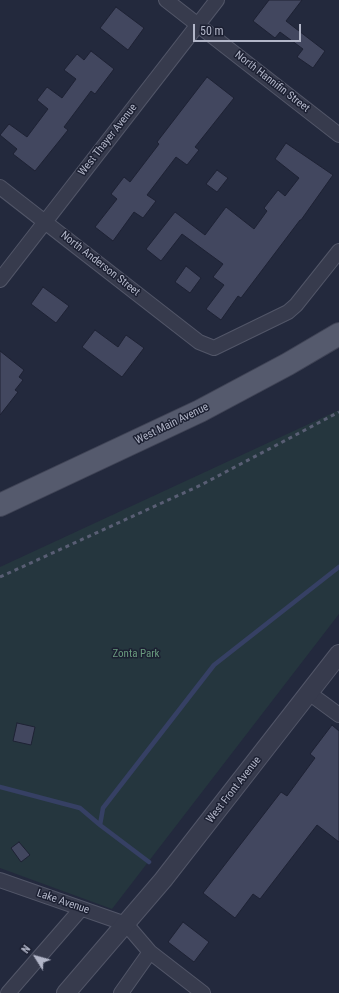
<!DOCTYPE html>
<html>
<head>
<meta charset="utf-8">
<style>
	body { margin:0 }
	#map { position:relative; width:339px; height:993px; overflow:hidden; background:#23293d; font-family:"Roboto Condensed",sans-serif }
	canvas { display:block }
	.north { position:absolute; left:16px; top:937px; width:40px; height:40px; -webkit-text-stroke:3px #1c2032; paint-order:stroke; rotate:307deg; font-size:11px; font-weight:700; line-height:16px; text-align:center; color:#b2b6c8 }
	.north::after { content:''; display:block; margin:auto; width:14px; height:18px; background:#b2b6c8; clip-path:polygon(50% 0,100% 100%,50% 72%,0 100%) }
	.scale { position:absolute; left:193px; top:24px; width:108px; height:18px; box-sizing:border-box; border:2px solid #b2b6c8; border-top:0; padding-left:5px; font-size:12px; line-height:14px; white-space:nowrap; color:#b2b6c8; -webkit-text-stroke:3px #1c2032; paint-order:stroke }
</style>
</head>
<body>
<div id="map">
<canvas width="339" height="993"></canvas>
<div class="north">N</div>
<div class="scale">50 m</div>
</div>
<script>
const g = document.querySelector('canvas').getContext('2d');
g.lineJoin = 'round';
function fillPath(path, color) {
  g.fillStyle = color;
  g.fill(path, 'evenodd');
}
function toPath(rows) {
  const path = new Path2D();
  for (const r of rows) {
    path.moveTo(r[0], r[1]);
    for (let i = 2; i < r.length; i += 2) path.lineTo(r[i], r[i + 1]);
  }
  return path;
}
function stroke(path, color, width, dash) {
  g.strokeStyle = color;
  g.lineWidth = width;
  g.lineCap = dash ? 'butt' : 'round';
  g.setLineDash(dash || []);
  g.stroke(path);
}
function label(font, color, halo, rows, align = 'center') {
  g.font = font + ' "Roboto Condensed",sans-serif';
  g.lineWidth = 3;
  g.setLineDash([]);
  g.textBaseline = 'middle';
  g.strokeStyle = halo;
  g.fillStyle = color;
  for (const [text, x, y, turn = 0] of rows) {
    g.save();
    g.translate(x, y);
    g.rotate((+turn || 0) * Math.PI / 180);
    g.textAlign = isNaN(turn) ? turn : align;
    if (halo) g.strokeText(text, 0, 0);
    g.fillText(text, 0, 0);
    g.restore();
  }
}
const green = toPath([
	[339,410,339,614,112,909,0,868,0,567]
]);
const stream = toPath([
	[0,787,80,808,100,825],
	[149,862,100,825,103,808,214,665,339,567]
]);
const building = toPath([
	[269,0,302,0,286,21,325,51,313,68,297,57,303,49,280,32,275,38,253,21,269,0],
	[116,7,144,28,128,50,100,28,116,7],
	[91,51,114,69,95,94,91,91,64,127,68,130,35,171,13,154,17,149,0,135,9,124,27,137,48,109,37,100,47,87,62,98,76,79,64,70,77,54,84,60,91,51],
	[207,77,234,98,195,147,199,150,187,165,176,157,147,195,156,201,143,218,134,212,113,241,95,227,117,199,111,194,124,177,130,182,159,144,157,142,207,77],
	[286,143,333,175,301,220,300,220,241,298,238,296,221,320,206,309,224,285,213,277,223,264,182,234,161,261,146,249,175,212,205,235,226,207,254,229,267,211,264,208,278,190,285,196,299,178,275,159,286,143],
	[217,170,228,178,217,192,206,184,217,170],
	[186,266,201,278,190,293,175,282,186,266],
	[43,287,69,306,56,323,31,304,43,287],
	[95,330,118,347,126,335,144,348,122,377,82,347,95,330],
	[0,351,24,370,19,377,23,380,15,390,18,392,0,415,0,351],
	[17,723,35,727,31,745,13,741,17,723],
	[332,725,339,731,339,842,317,825,260,899,253,894,235,918,203,893,281,792,287,796,315,758,310,754,332,725],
	[19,842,30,855,21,862,11,848,19,842],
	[183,922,209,942,194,962,168,942,183,922]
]);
const minor = toPath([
	[166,0,339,135],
	[0,187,199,342,214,348,288,312,296,305,339,251],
	[0,280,217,0],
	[309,693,339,715],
	[0,880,126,924,150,952,203,993],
	[8,993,81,909],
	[121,993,150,952]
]);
const tertiary = toPath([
	[66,993,163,880,339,654]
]);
const primary = toPath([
	[0,505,200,411,288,364,339,334]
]);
const rail = toPath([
	[0,577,201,485,339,412]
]);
const streetNames = [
	["North Hannifin Street",272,82,38],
	["West Thayer Avenue",108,140,-52],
	["North Anderson Street",100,264,38],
	["West Main Avenue",172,424,-26],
	["West Front Avenue",234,790,-52],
	["Lake Avenue",63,902,19]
];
const parkNames = [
	["Zonta Park",136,654]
];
fillPath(green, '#25363e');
stroke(stream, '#364064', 4.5);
fillPath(building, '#42475f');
stroke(building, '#1e2234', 1);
stroke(minor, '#525668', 16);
stroke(tertiary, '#525668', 20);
stroke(primary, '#404456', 24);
stroke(minor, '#373b4d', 14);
stroke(tertiary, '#373b4d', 18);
stroke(primary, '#555a6d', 22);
stroke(rail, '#595e74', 3, [4, 4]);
label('11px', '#b2b6c8', '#1c2032', streetNames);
label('11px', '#699a7e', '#1c2032', parkNames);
</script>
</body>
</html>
